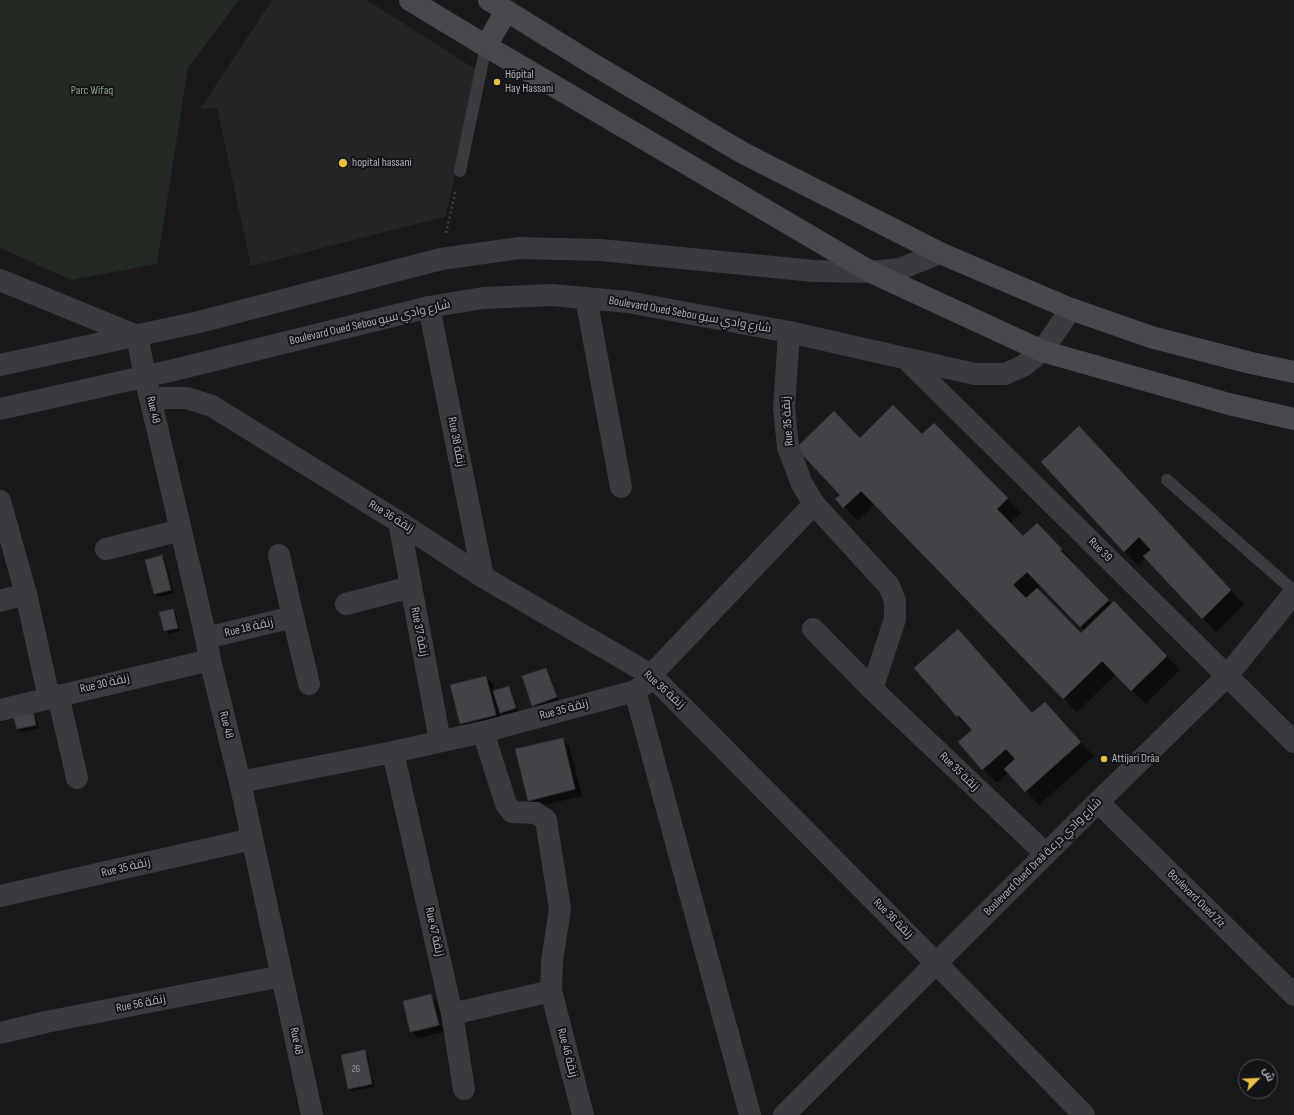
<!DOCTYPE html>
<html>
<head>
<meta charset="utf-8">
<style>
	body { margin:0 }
	#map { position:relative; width:1294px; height:1115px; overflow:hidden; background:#19181a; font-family:"Sofia Sans Condensed",Cairo,sans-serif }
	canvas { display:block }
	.north { position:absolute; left:1238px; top:1059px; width:40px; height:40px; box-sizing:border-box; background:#141315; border:1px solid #515157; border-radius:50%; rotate:66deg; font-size:11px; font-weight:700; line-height:16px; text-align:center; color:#acafb9 }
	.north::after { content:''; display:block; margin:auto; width:14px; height:18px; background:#e8be43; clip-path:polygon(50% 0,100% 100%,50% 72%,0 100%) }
</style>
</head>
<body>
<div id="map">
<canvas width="1294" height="1115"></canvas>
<div class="north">ش</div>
</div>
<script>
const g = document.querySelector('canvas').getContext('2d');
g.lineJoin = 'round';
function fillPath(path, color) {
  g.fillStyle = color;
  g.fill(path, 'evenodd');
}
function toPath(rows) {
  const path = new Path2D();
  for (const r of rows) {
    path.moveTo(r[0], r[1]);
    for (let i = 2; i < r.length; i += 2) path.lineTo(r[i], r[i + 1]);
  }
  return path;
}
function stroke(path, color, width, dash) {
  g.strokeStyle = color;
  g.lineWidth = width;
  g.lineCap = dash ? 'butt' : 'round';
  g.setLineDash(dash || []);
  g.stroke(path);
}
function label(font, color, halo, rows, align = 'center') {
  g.font = font + ' "Sofia Sans Condensed",Cairo,sans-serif';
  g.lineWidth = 4;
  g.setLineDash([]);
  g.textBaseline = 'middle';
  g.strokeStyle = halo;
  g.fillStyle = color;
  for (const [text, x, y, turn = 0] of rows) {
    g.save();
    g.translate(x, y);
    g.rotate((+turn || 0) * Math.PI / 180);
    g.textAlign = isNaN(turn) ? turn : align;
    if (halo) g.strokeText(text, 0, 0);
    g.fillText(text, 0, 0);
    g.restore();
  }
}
const built = toPath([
	[272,0,367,0,480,72,445,217,251,266,217,108,200,109]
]);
const green = toPath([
	[0,0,239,0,188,68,157,264,71,280,0,248]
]);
const shadow = toPath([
	[922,435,948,438,1021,513,1010,523,1023,537,1051,538,1075,563,1073,564,1112,604,1128,616,1180,670,1146,704,1116,674,1077,712,875,504,858,521,836,499,841,495,860,439],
	[1041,585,1085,631,1081,635,1037,589],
	[1093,441,1244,604,1216,632,1146,558,1138,565,1124,551],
	[162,556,165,559,174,593,158,597,155,594],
	[173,610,176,613,180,631,168,634,165,630],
	[971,644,1033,714,1045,703,1094,756,1039,805,1009,772,997,783,983,769,972,731,957,716],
	[546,669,549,672,559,701,536,709,533,705],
	[486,677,493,684,494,691,509,687,512,690,518,712,504,716,499,711,502,722,468,731,461,724],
	[32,712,36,715,39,728,21,732,18,729,15,716],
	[562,739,569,746,582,796,536,807,529,800],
	[430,995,437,1002,443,1023,414,1029,414,1032,443,1025,445,1032,418,1038,411,1031],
	[365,1051,368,1055,374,1087,352,1091,349,1088]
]);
const building = toPath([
	[893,405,922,434,934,423,1008,498,997,509,1023,536,1037,523,1062,549,1060,550,1109,600,1080,627,1027,572,1013,585,1026,598,1037,588,1081,633,1114,601,1167,656,1131,691,1102,661,1063,699,861,491,843,508,835,499,840,495,796,448,834,411,860,438,893,405],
	[1079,426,1231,590,1202,619,1143,556,1151,550,1139,537,1124,552,1041,462,1079,426],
	[162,555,171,590,154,594,145,560,162,555],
	[173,609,178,628,164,631,159,612,173,609],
	[958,629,1032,713,1045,702,1081,742,1025,792,1004,769,1015,759,1006,749,982,770,958,742,972,730,958,715,957,717,914,668,958,629],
	[546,668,557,697,532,706,522,676,546,668],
	[486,676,496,715,460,724,450,685,486,676],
	[509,686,516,708,500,713,493,691,509,686],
	[33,710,36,725,17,729,13,715,33,710],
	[563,738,575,789,528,801,515,749,563,738],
	[431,994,439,1025,410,1032,403,1001,431,994],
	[365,1050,372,1084,348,1089,341,1055,365,1050]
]);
const path = toPath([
	[446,233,456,189]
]);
const service = toPath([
	[460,171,486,46],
	[1167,480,1294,591]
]);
const minor = toPath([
	[0,280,137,336,145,376,206,638,210,660,240,782,312,1115],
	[586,298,621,487],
	[429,307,483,577],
	[789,332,784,408,788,447,802,484,814,504,889,586,895,601,895,619,872,689],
	[906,359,1294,742],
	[150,398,187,398,212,406,399,522,483,577,651,675,937,964,1084,1115],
	[0,501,26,594,49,698],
	[399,522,440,741],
	[106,549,181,530],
	[279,555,293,617,309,684],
	[0,601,26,594],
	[346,604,411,587],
	[813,629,872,689,1046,854],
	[206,638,293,617],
	[635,691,750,1115],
	[58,695,77,778],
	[0,710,210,660],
	[483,732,506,804,512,812,536,813,546,820,560,909,552,961,551,991,583,1115],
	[393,752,452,1014,464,1089],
	[240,782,393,752,483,732,635,691,645,684,651,675,814,504],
	[1098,802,1294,995],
	[0,896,252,839],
	[452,1014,551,991],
	[0,1033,46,1022,282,976]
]);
const tertiary = toPath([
	[0,365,199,322,441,259,519,248,600,250,814,271,871,272,900,269,940,253],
	[0,409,174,370,429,307,483,298,552,295,628,302,789,332,975,374,1005,374,1023,366,1042,351,1071,309],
	[784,1115,1098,802,1227,676,1294,593]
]);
const secondary = toPath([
	[410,0,486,46,871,272,1042,351,1229,404,1294,419],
	[489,0,591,63,743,153,940,253,1071,309,1151,337,1251,363,1294,372],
	[486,46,506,11]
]);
const markers = [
	[497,82,4,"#e8be43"],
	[343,163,5,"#e8be43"],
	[1104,759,4,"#e8be43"]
];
const numberNames = [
	["26",356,1069]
];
const poiNames = [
	["Hôpital",505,75],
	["Hay Hassani",505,89],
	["hopital hassani",352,163],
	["Attijari Drâa",1112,759]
];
const parkNames = [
	["Parc Wifaq",92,91]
];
const streetNames = [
	["Boulevard Oued Sebou شارع وادي سبو",690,315,10],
	["Boulevard Oued Sebou شارع وادي سبو",370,323,-13],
	["Rue 48",153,410,77],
	["Rue 35 زنقة",788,421,-94],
	["Rue 38 زنقة",456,442,79],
	["Rue 36 زنقة",391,517,32],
	["Rue 39",1100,550,45],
	["Rue 18 زنقة",249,628,-13],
	["Rue 37 زنقة",419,632,79],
	["Rue 30 زنقة",105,684,-13],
	["Rue 36 زنقة",664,690,42],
	["Rue 35 زنقة",564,710,-15],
	["Rue 48",226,725,76],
	["Rue 35 زنقة",959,772,44],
	["Boulevard Oued Draâ شارع وادي درعة",1043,857,-45],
	["Rue 35 زنقة",126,868,-13],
	["Boulevard Oued Ziz",1196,899,45],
	["Rue 36 زنقة",893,919,45],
	["Rue 47 زنقة",434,932,77],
	["Rue 56 زنقة",141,1004,-11],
	["Rue 48",296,1041,78],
	["Rue 46 زنقة",567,1053,75]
];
fillPath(built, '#252427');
fillPath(green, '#232a24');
fillPath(shadow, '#0007');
fillPath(building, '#434447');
stroke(building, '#333336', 1);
stroke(path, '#404146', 2.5, [2, 3]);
stroke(service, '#3a3a3f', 12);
stroke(minor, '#3a3a3f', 22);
stroke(tertiary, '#3a3a3f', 22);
stroke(secondary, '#48494f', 22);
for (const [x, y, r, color] of markers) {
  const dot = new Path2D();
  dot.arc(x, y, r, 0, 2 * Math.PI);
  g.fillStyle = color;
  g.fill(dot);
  stroke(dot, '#141315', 1.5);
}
label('10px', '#92949c', null, numberNames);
label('12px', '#acafb9', '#141315', poiNames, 'left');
label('12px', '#84a388', '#141315', parkNames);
label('12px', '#acafb9', '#141315', streetNames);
</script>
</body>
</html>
